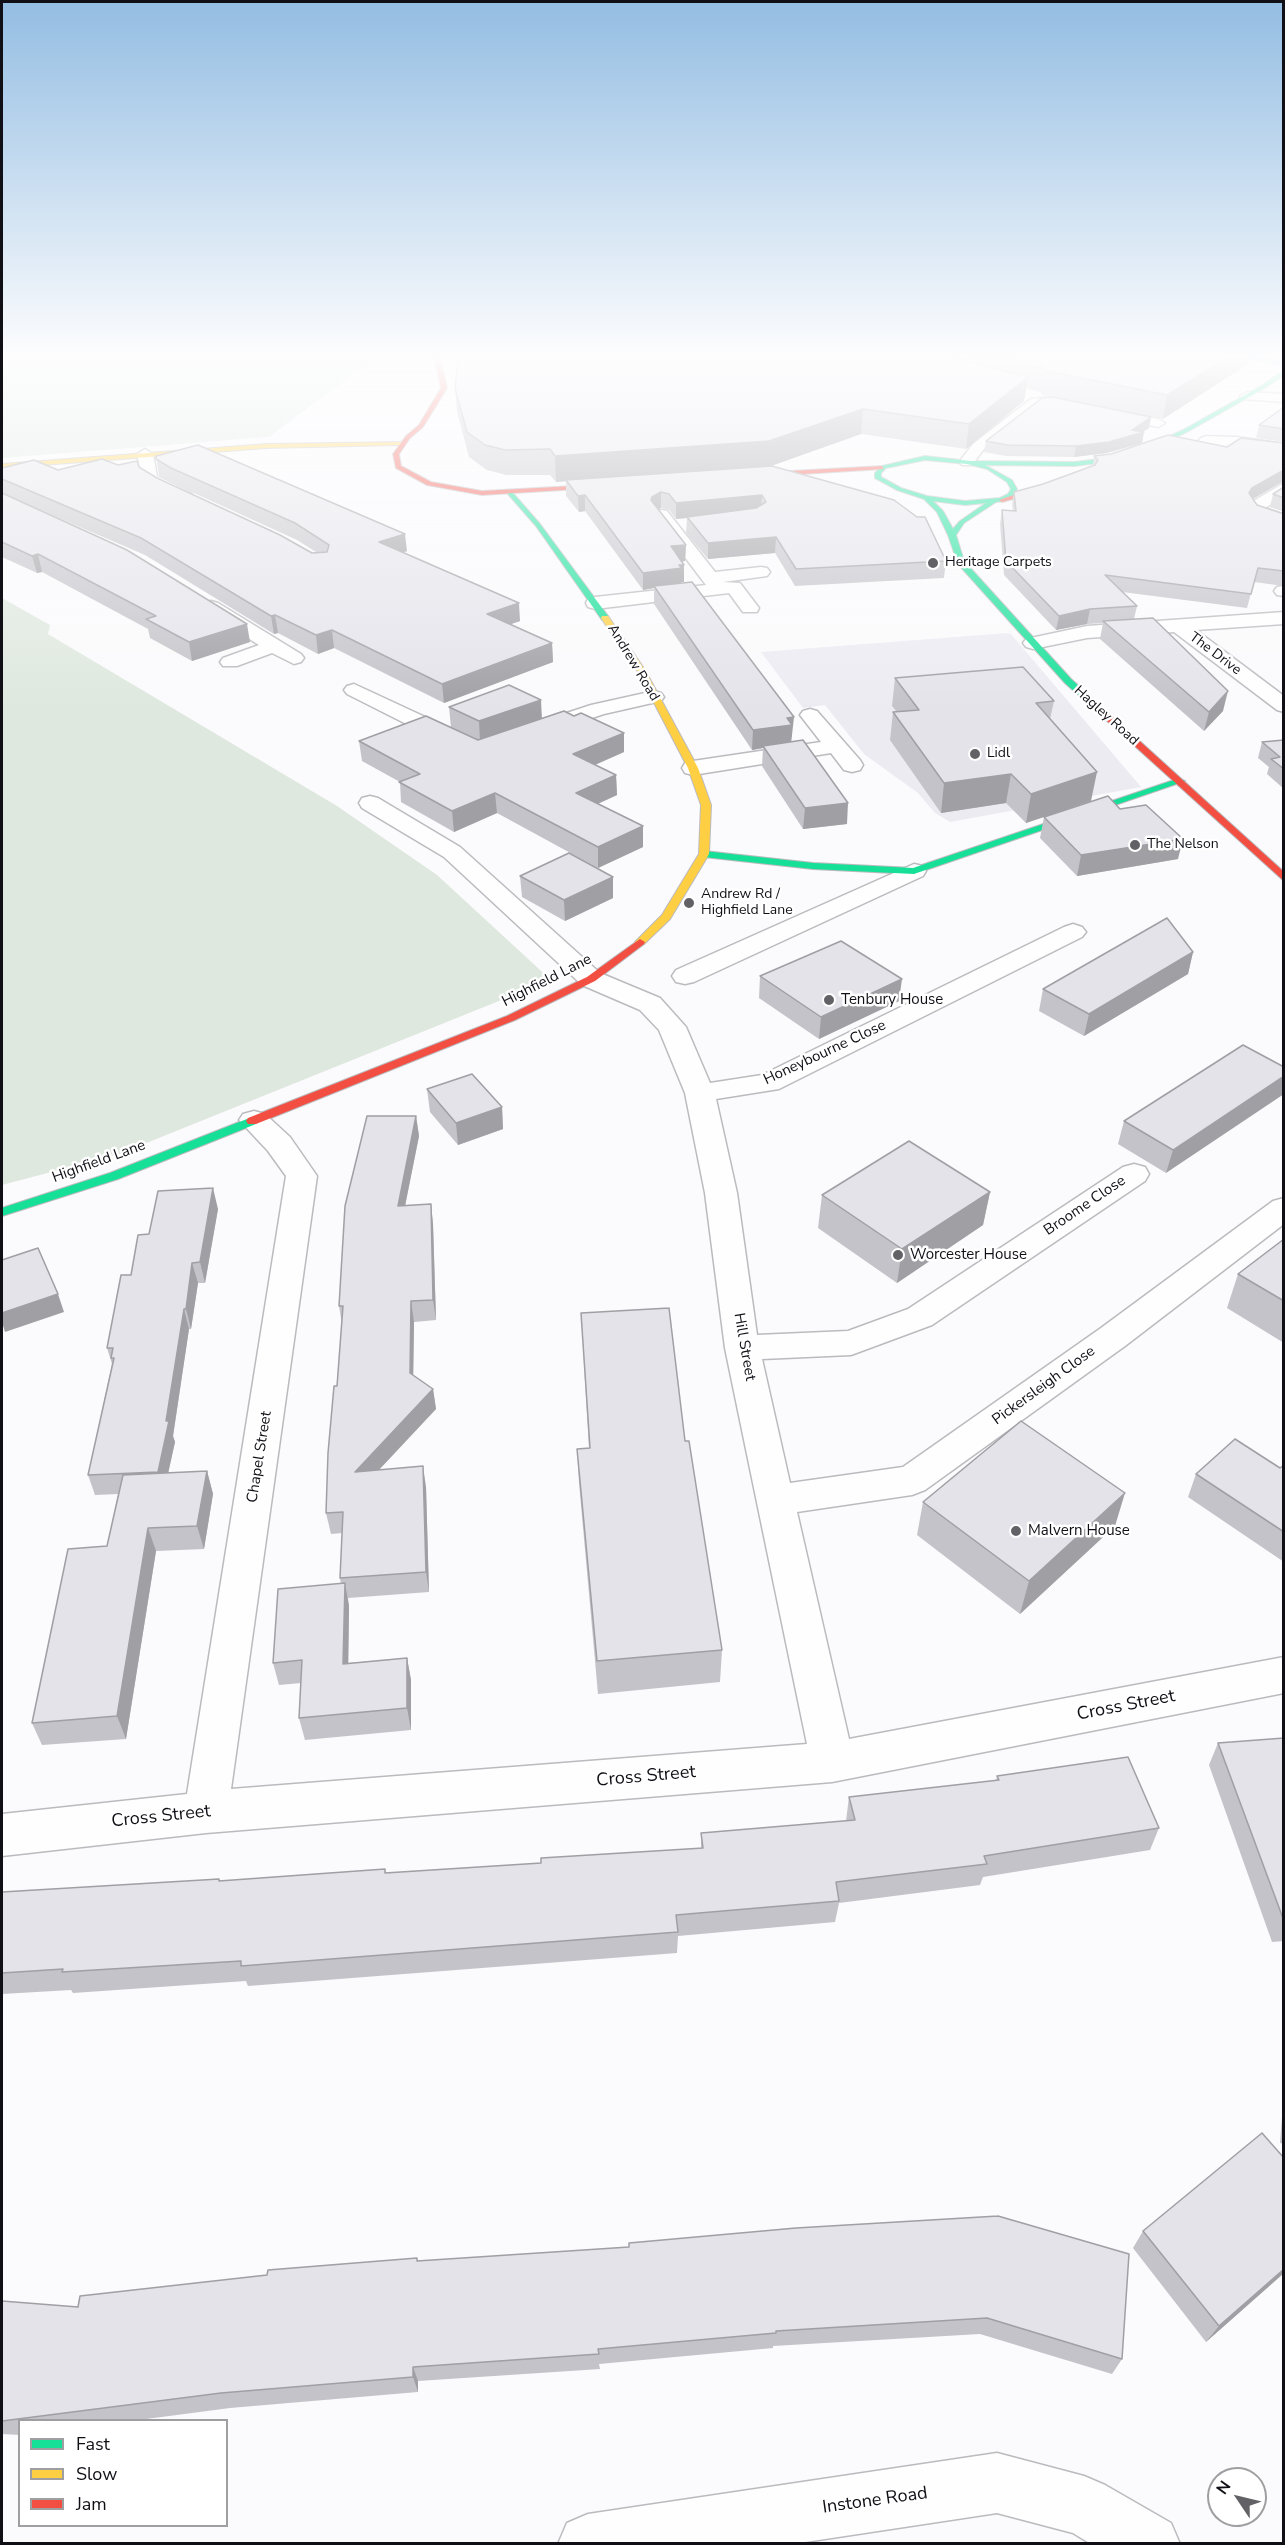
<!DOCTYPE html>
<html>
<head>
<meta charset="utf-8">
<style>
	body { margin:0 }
	#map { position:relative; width:1285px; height:2545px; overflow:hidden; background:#fbfafc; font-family:"Nunito Sans",sans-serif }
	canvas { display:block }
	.frame { position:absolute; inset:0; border:3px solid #100f16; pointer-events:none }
	.legend { position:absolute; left:18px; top:2419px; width:210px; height:108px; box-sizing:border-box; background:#fff; border:2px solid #9f9fa2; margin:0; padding:8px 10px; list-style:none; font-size:18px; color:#100f16 }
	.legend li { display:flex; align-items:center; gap:12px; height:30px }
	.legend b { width:30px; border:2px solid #9f9fa2 }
	.north { position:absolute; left:1207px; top:2467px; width:60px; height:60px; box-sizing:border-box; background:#fff; border:2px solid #9f9fa2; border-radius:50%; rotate:305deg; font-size:16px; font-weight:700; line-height:24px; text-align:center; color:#100f16 }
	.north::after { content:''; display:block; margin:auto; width:21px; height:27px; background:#626166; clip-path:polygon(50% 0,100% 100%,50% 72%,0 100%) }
</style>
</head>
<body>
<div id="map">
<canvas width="1285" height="2545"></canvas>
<div class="frame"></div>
<ul class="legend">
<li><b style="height:8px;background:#16e098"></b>Fast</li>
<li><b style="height:8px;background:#ffcf43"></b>Slow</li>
<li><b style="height:8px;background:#f24e42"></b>Jam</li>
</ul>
<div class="north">N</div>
</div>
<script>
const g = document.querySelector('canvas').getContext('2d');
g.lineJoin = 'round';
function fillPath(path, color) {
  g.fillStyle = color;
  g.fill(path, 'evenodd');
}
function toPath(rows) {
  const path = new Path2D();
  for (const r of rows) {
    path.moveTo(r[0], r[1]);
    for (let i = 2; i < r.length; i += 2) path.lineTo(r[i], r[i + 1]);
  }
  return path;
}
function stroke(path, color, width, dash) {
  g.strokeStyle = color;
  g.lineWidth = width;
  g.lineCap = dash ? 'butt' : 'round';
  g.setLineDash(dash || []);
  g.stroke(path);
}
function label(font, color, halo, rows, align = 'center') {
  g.font = font + ' "Nunito Sans",sans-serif';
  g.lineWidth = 5;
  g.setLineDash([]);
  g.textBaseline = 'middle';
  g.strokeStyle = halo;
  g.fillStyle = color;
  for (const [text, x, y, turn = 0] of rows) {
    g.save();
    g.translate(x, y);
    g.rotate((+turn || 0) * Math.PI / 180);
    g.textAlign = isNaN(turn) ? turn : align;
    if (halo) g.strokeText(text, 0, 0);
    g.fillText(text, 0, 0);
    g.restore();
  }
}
const built = toPath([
	[1007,633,1011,634,1141,787,950,822,935,813,918,793,864,754,825,705,803,708,761,652]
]);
const education = toPath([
	[2,356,58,356,2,368]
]);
const green = toPath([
	[58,356,388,356,361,368,269,437,2,458,2,368],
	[2,598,50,625,48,634,337,806,437,875,551,980,119,1154,2,1185]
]);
const street = toPath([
	[1247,392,1284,394,1284,402,1242,399,1240,396,1247,392],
	[1051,397,1158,419,1165,423,1158,427,1051,405,1040,406,983,450,972,465,962,465,959,462,973,444,1031,399,1051,397],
	[1206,436,1237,437,1284,444,1284,454,1201,444,1198,441,1201,438,1206,436],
	[145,449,153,454,157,476,191,493,193,496,191,499,179,499,143,481,137,454,145,449],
	[1284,483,1284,496,1265,508,1284,515,1284,526,1254,516,1248,507,1250,503,1284,483],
	[661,510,667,511,715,572,761,567,767,568,770,572,767,576,723,582,740,583,759,608,757,612,743,612,729,593,595,609,588,607,586,603,588,599,595,597,706,585,653,515,661,510],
	[1283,586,1284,596,1277,595,1274,591,1277,587,1283,586],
	[211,601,218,603,301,654,304,658,301,662,294,664,272,653,237,666,223,666,220,662,223,658,259,645,204,611,202,607,204,603,211,601],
	[1284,612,1284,624,1196,630,1284,696,1284,712,1277,710,1174,632,1087,638,1033,649,1026,647,1023,643,1026,639,1087,626,1284,612],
	[354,684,464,735,467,740,464,745,456,746,448,745,347,694,344,690,347,686,354,684],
	[654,691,661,693,664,697,661,701,604,714,541,735,533,734,530,729,533,724,591,705,654,691],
	[810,709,817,711,860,760,863,765,860,770,852,772,844,770,831,753,693,775,685,773,682,768,685,763,693,761,821,742,800,715,803,711,810,709],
	[370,796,378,798,460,847,600,973,660,998,686,1027,710,1083,762,1075,1064,927,1073,924,1082,927,1086,932,1082,937,779,1089,716,1099,737,1193,757,1335,848,1331,908,1309,1123,1167,1134,1164,1145,1167,1149,1174,1145,1181,932,1325,851,1355,762,1359,790,1483,903,1467,1101,1328,1273,1201,1284,1198,1284,1224,1125,1346,925,1490,912,1495,797,1512,849,1739,1284,1657,1284,1693,832,1782,206,1833,2,1856,2,1814,187,1794,286,1176,268,1151,239,1120,243,1114,254,1111,265,1114,290,1137,317,1176,231,1789,807,1744,725,1348,705,1193,685,1093,659,1030,640,1010,582,985,444,857,362,808,359,803,362,798,370,796],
	[914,864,923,866,926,871,923,876,694,982,685,984,676,982,672,976,676,970,914,864],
	[997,2453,1084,2476,1105,2485,1171,2523,1180,2544,1091,2544,1073,2533,997,2513,792,2544,558,2544,567,2523,588,2514,997,2453]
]);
const fast = toPath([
	[1238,356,1251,356,1284,362,1284,366,1238,356],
	[1284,370,1284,375,1265,388,1187,432,1145,451,1108,462,1074,466,985,465,1012,480,1017,489,1013,496,1004,501,996,502,964,523,956,535,964,561,1071,679,1112,716,1112,720,1106,720,1065,683,958,564,948,535,937,512,924,499,897,490,875,478,875,473,882,466,925,456,971,461,1074,462,1108,458,1141,449,1183,430,1261,386,1284,370],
	[925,460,967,464,987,469,1007,482,1011,489,1008,494,1000,498,965,501,927,496,901,488,881,477,881,473,886,468,925,460],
	[933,501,965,505,986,503,960,521,953,529,943,511,933,501],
	[508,492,512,492,540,524,608,616,608,620,602,620,536,526,508,494,508,492],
	[1177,779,1185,781,914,874,813,869,704,857,699,854,704,851,813,863,913,868,1177,779],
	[252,1117,256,1118,258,1121,256,1124,118,1179,2,1216,2,1208,110,1173,252,1117]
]);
const slow = toPath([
	[401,442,403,445,267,448,2,468,2,464,267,444,401,442],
	[602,616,608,616,645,670,698,768,711,805,709,854,670,919,644,944,640,945,635,942,662,915,699,854,701,805,688,768,637,670,601,618,602,616]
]);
const jam = toPath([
	[434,356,440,356,447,388,423,427,410,438,399,454,401,466,431,482,482,491,610,484,612,487,482,495,427,485,396,468,393,454,406,436,419,425,441,388,434,356],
	[882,466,884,469,754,477,751,475,754,473,882,466],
	[1055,481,1057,484,1036,493,1002,502,999,500,1055,481],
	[1106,716,1112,716,1284,872,1284,881,1106,720,1106,716],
	[640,939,645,942,644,944,595,981,515,1020,256,1124,248,1124,246,1121,248,1118,507,1016,587,977,640,939]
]);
const wall = toPath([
	[458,356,1250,356,1248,364,1163,419,1042,395,1040,392,1026,388,1024,401,966,449,861,434,771,466,946,561,944,578,795,586,775,553,708,559,686,533,687,518,676,519,669,510,661,508,658,509,686,545,685,561,682,562,684,582,681,582,681,583,792,737,791,737,791,742,847,824,803,829,762,766,763,748,752,750,654,604,654,588,643,590,585,511,579,512,566,496,566,481,556,482,550,475,506,475,487,470,469,457,457,412,455,388],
	[1284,407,1284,442,1256,438,1259,425],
	[1151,417,1149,428,1143,432,1144,432,1142,443,1107,453,1074,457,1006,456,984,452,986,441],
	[156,456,407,551,403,553,520,621,511,624,552,643,553,662,444,703,334,648,318,654,278,633,274,634,145,555,26,504,250,642,192,661,150,638,148,629,42,572,37,573,2,557,2,468,58,470,118,465,139,467,157,478,312,553,316,552,297,540,174,484,159,475],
	[1094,456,1284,481,1253,499,1257,505,1284,514,1284,586,1254,582,1247,608,1122,592,1137,606,1134,619,1223,711,1204,731,1100,639,1103,623,1087,624,1056,630,1004,575,1000,524,1002,510,1013,511,1012,505,1014,492,1043,484,1093,466],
	[1284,487,1284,512,1270,507,1273,494],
	[895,678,1054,701,1050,719,1091,801,1026,823,1006,803,941,813,890,740,893,712,897,712,892,706],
	[449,707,542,719,574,716,624,733,624,752,595,765,616,775,617,795,598,804,643,847,598,868,497,813,454,832,401,802,400,782,362,761,359,741,479,740,451,727],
	[1284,740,1284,789,1267,774,1269,767,1258,758,1262,742],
	[1120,809,1178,859,1077,876,1040,838,1044,817],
	[520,876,613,898,565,921,522,897],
	[1193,952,1188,974,1084,1036,1039,1011,1043,989],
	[760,976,899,1001,819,1039,759,998],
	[1243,1045,1166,1173,1118,1144,1124,1121],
	[427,1089,502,1107,503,1129,458,1145,430,1112],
	[416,1116,419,1136,405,1206,431,1204,433,1224,436,1320,414,1322,413,1375,433,1389,436,1409,379,1470,426,1487,429,1592,348,1598,349,1606,348,1663,407,1658,411,1680,411,1730,305,1740,299,1718,301,1683,279,1685,273,1663,341,1584,340,1578,342,1533,331,1534,326,1513,342,1324,339,1306],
	[990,1192,983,1225,897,1283,818,1228,822,1195],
	[218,1209,205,1283,198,1283,191,1329,189,1329,173,1436,175,1442,168,1473,207,1471,213,1494,204,1549,156,1551,126,1739,42,1745,32,1723,107,1546,118,1494,95,1495,88,1475,112,1364,107,1348,131,1275,149,1234],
	[1284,1239,1284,1343,1227,1308,1238,1274],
	[581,1313,685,1441,722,1650,720,1682,598,1694,579,1483,577,1449,589,1449],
	[1284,1465,1284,1562,1188,1497,1196,1474,1280,1468],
	[923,1502,1115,1526,1020,1614,917,1535],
	[1284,1738,1284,1941,1272,1942,1209,1765,1218,1743],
	[997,1776,1159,1828,1150,1850,983,1877,980,1885,839,1903,835,1922,678,1936,677,1953,248,1986,246,1981,73,1993,71,1990,2,1994,2,1892,220,1881,385,1869,386,1873,541,1863,701,1848,701,1833,846,1821,849,1797,996,1781],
	[1284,2091,1284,2144,1280,2143],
	[1284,2158,1284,2273,1206,2342,1133,2248,1143,2231],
	[796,2228,1122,2359,1112,2374,980,2334,773,2346,773,2348,599,2364,600,2369,418,2381,418,2392,230,2408,131,2421,20,2421,20,2435,2,2434,2,2301,78,2307,418,2261,629,2247]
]);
const shadedWall = toPath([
	[1229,356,1250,356,1248,364,1163,419,1167,395],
	[1028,377,1024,401,966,449,969,424],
	[863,409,861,434,768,467,556,482,555,456],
	[1151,417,1149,428,1141,433,1144,432,1142,443,1107,453,1074,457,1076,446,1132,430],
	[1284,470,1284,481,1249,501,1249,493,1252,488],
	[661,492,661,508,652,513,652,497],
	[585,495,585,511,579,512,578,496],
	[762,495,761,511,676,519,676,503],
	[405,534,407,551,380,560,379,542],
	[776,537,775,553,708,559,708,543],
	[686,545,685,561,671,563,671,546],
	[38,554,42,572,37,573,32,556],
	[679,565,684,565,684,582,681,582,681,585,654,586,654,588,643,590,643,573],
	[519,603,520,621,488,632,487,614],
	[1090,609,1087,624,1056,630,1059,616],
	[275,615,278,633,274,634,271,616],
	[247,624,250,642,192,661,189,642],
	[332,630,334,648,318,654,316,635],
	[552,643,553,662,444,703,442,684],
	[1228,691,1223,711,1204,731,1209,712],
	[541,700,542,720,480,741,479,721],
	[794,717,791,744,763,746,763,748,752,750,753,730,787,718],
	[624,733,624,752,574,774,573,754],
	[1097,772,1091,801,1026,823,1031,794],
	[1011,774,1006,803,941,813,944,783],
	[616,775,617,795,577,813,576,793],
	[495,793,497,813,454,832,452,811],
	[848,803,847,824,803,829,805,808],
	[643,826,643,847,598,868,598,847],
	[1183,839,1178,859,1077,876,1081,855],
	[613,877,613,898,565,921,564,900],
	[1193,952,1188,974,1084,1036,1089,1014],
	[902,979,899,1001,819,1039,821,1017],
	[1284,1076,1284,1094,1166,1173,1173,1150],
	[502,1107,503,1129,458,1145,456,1123],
	[416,1116,419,1136,401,1226,398,1206],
	[213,1188,218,1209,205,1283,200,1262],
	[990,1192,983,1225,897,1283,902,1249],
	[431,1204,433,1224,436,1320,433,1300],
	[192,1263,198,1283,191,1329,186,1309],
	[58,1294,64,1312,5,1332,2,1322,2,1313],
	[411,1301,414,1322,413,1393,410,1373],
	[184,1309,189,1329,173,1436,175,1442,164,1492,158,1472],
	[433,1389,436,1409,358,1492,355,1472],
	[423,1466,426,1487,429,1592,426,1572],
	[207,1471,213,1494,204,1549,197,1526],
	[1125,1493,1115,1526,1020,1614,1029,1581],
	[148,1528,156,1551,126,1739,117,1716],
	[345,1583,349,1606,348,1686,343,1664],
	[407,1658,411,1680,411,1730,407,1708],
	[1284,2269,1284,2273,1206,2342,1219,2326],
	[413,2367,418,2381,418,2392,413,2377]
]);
const building = toPath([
	[458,356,946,356,1028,377,969,424,863,409,769,441,555,456,550,449,505,450,485,445,467,432,455,388,458,356],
	[996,356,1229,356,1167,395,1046,371,1043,368,996,356],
	[1052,397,1151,417,1132,430,1144,432,1109,442,1076,446,1007,445,986,441,1042,398,1052,397],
	[1284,407,1284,429,1259,425,1284,407],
	[1168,435,1227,447,1241,438,1284,443,1284,470,1252,488,1249,493,1257,505,1284,514,1284,571,1258,568,1251,594,1105,575,1137,606,1090,609,1059,616,1006,561,1002,510,1016,511,1014,492,1043,484,1095,465,1098,460,1094,456,1111,454,1168,435],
	[198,445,405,534,379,542,519,603,487,614,552,643,442,684,332,630,316,635,275,615,271,616,141,538,2,479,2,468,34,460,58,470,102,459,118,465,137,461,139,467,157,478,280,535,312,553,327,552,329,545,295,523,171,468,156,459,156,456,198,445],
	[772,466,894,500,917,517,925,517,946,561,796,569,776,537,708,543,687,517,756,508,766,502,762,495,676,503,669,494,661,492,652,497,651,500,686,545,671,546,684,565,679,565,682,568,643,573,585,495,578,496,566,480,772,466],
	[1284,487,1284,498,1273,494,1284,487],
	[2,493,127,550,247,624,189,642,146,619,156,616,38,554,32,556,2,542,2,493],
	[692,582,794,717,787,718,792,725,753,730,654,586,692,582],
	[1153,618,1228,691,1209,712,1103,621,1153,618],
	[1023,667,1054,701,1036,703,1097,772,1031,794,1011,774,944,783,893,712,919,710,895,678,1023,667],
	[509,685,541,700,479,721,449,707,509,685],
	[564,711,574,716,581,713,624,733,573,754,616,775,576,793,643,826,598,847,495,793,452,811,399,782,420,774,359,741,426,716,478,740,564,711],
	[803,740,848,803,805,808,763,746,803,740],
	[1284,740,1284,769,1271,759,1280,757,1262,742,1284,740],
	[1108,796,1120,809,1146,805,1183,839,1081,855,1044,817,1108,796],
	[569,853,613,877,564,900,520,876,569,853],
	[1167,918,1193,952,1089,1014,1043,989,1167,918],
	[841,941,902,979,821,1017,760,976,841,941],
	[1243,1045,1284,1067,1284,1076,1173,1150,1124,1121,1243,1045],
	[472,1074,502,1107,456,1123,427,1089,472,1074],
	[367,1116,416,1116,398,1206,431,1204,433,1300,411,1301,410,1373,433,1389,355,1472,423,1466,426,1572,340,1578,343,1512,326,1513,328,1453,334,1386,337,1386,343,1306,339,1306,345,1206,367,1116],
	[909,1141,990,1192,902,1249,822,1195,909,1141],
	[213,1188,200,1262,192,1263,186,1309,184,1309,166,1421,169,1421,158,1472,88,1475,114,1358,111,1358,113,1348,107,1348,121,1275,131,1275,138,1235,149,1234,158,1191,213,1188],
	[1284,1239,1284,1301,1238,1274,1284,1239],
	[38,1248,58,1294,2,1313,2,1260,38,1248],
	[669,1308,685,1441,689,1441,722,1650,597,1661,577,1449,590,1448,581,1313,669,1308],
	[1021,1421,1125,1493,1029,1581,923,1502,1021,1421],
	[1235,1439,1280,1468,1284,1465,1284,1532,1196,1474,1235,1439],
	[207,1471,197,1526,148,1528,117,1716,32,1723,68,1549,107,1546,123,1475,207,1471],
	[345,1583,343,1664,407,1658,407,1708,299,1718,302,1660,273,1663,278,1589,345,1583],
	[1284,1738,1284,1921,1218,1743,1284,1738],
	[1128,1757,1159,1828,984,1856,987,1864,836,1882,839,1901,676,1915,678,1932,241,1966,241,1961,62,1972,63,1969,2,1973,2,1892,219,1879,219,1881,385,1869,385,1873,541,1863,541,1858,703,1848,701,1833,855,1820,849,1797,999,1780,997,1776,1128,1757],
	[1262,2133,1284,2158,1284,2269,1219,2326,1143,2231,1262,2133],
	[998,2216,1129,2254,1122,2359,987,2318,776,2331,776,2333,598,2349,599,2354,413,2367,413,2377,221,2393,2,2421,2,2301,78,2307,80,2296,267,2275,268,2270,417,2258,417,2261,629,2247,629,2243,796,2228,998,2216]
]);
const markers = [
	[933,563,6,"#626166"],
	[975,754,6,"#626166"],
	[1135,845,6,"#626166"],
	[689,903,6,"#626166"],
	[829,1000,6,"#626166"],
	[898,1255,6,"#626166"],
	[1016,1531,6,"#626166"]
];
const farPoinames = [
	["Heritage Carpets",945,563],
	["Lidl",987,754],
	["The Nelson",1147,845],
	["Andrew Rd /",701,895],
	["Highfield Lane",701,911]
];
const farStreetnames = [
	["The Drive",1215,654,37],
	["Andrew Road",633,663,59],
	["Hagley Road",1106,716,42]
];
const streetNames = [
	["Highfield Lane",547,981,-27],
	["Honeybourne Close",825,1053,-25],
	["Highfield Lane",99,1162,-20],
	["Broome Close",1085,1206,-34],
	["Hill Street",744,1347,80],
	["Pickersleigh Close",1044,1386,-36],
	["Chapel Street",260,1457,-81]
];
const poiNames = [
	["Tenbury House",841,1000],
	["Worcester House",910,1255],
	["Malvern House",1028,1531]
];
const nearStreetnames = [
	["Cross Street",1126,1706,-11],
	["Cross Street",646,1777,-5],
	["Cross Street",161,1817,-6],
	["Instone Road",875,2501,-8]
];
fillPath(built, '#ecebf2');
fillPath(education, '#f7ecf2');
fillPath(green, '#dee8de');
stroke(street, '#bbbabe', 3);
stroke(fast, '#bbbabe', 2);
stroke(slow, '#bbbabe', 2);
stroke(jam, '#bbbabe', 2);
fillPath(street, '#fefeff');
fillPath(fast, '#16e098');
fillPath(slow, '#ffcf43');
fillPath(jam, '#f24e42');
fillPath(wall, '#c4c3c9');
fillPath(shadedWall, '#a09fa4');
fillPath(building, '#e4e3ea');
stroke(building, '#a09fa4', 1.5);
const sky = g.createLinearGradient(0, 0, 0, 713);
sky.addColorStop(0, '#93bde2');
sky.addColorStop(0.5, '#fdfdfe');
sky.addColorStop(1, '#fdfdfe00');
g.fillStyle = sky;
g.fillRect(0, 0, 1285, 713);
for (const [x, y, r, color] of markers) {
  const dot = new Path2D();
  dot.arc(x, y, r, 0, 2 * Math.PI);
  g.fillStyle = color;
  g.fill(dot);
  stroke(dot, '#fff', 2);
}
label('14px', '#100f16', '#fff', farPoinames, 'left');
label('14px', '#100f16', '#fff', farStreetnames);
label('15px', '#100f16', '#fff', streetNames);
label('15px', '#100f16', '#fff', poiNames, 'left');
label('18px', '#100f16', '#fff', nearStreetnames);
</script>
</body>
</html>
